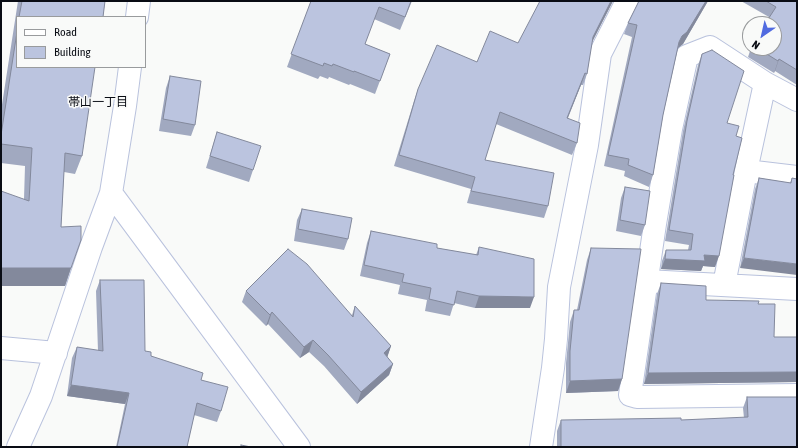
<!DOCTYPE html>
<html>
<head>
<meta charset="utf-8">
<style>
	body { margin:0 }
	#map { position:relative; width:798px; height:448px; overflow:hidden; background:#f9faf9; font-family:"Asap Condensed",sans-serif }
	canvas { display:block }
	.frame { position:absolute; inset:0; border:2px solid #090c14; pointer-events:none }
	.legend { position:absolute; left:16px; top:16px; width:130px; height:52px; box-sizing:border-box; background:#f9faf9; border:1px solid #999b9d; margin:0; padding:5px 7px; list-style:none; font-size:12px; color:#090c14 }
	.legend li { display:flex; align-items:center; gap:8px; height:20px }
	.legend b { width:20px; border:1px solid #999b9d }
	.north { position:absolute; left:742px; top:16px; width:40px; height:40px; box-sizing:border-box; background:#f9faf9; border:1px solid #999b9d; border-radius:50%; rotate:214deg; font-size:11px; font-weight:700; line-height:16px; text-align:center; color:#090c14 }
	.north::after { content:''; display:block; margin:auto; width:14px; height:18px; background:#516be0; clip-path:polygon(50% 0,100% 100%,50% 72%,0 100%) }
</style>
</head>
<body>
<div id="map">
<canvas width="798" height="448"></canvas>
<div class="frame"></div>
<ul class="legend">
<li><b style="height:5px;background:#fff"></b>Road</li>
<li><b style="height:11px;background:#bbc4df"></b>Building</li>
</ul>
<div class="north">N</div>
</div>
<script>
const g = document.querySelector('canvas').getContext('2d');
g.lineJoin = 'round';
function toPath(rows) {
  const path = new Path2D();
  for (const r of rows) {
    path.moveTo(r[0], r[1]);
    for (let i = 2; i < r.length; i += 2) path.lineTo(r[i], r[i + 1]);
  }
  return path;
}
function stroke(path, color, width, dash) {
  g.strokeStyle = color;
  g.lineWidth = width;
  g.lineCap = dash ? 'butt' : 'round';
  g.setLineDash(dash || []);
  g.stroke(path);
}
function fillPath(path, color) {
  g.fillStyle = color;
  g.fill(path, 'evenodd');
}
function label(font, color, halo, rows, align = 'center') {
  g.font = font + ' "Asap Condensed","Noto Sans JP",sans-serif';
  g.lineWidth = 3;
  g.setLineDash([]);
  g.textBaseline = 'middle';
  g.strokeStyle = halo;
  g.fillStyle = color;
  for (const [text, x, y, turn = 0] of rows) {
    g.save();
    g.translate(x, y);
    g.rotate((+turn || 0) * Math.PI / 180);
    g.textAlign = isNaN(turn) ? turn : align;
    if (halo) g.strokeText(text, 0, 0);
    g.fillText(text, 0, 0);
    g.restore();
  }
}
const minor = toPath([
	[137,17,139,1],
	[797,100,765,83,710,47,687,56,671,129,655,224,630,395,637,397,797,395],
	[746,171,797,177],
	[111,193,299,447],
	[646,281,797,289],
	[724,285,746,171,765,83],
	[1,348,56,353],
	[18,447,41,396,91,247,111,193,125,106,130,67],
	[541,447,553,368,556,339,559,287,587,145,600,54,627,1]
]);
const wall = toPath([
	[18,1,105,1,103,17,17,17,17,67,82,156,75,174,64,172,61,227,71,268,65,286,24,199,25,166,1,163,1,111],
	[311,1,412,1,400,30,374,19,365,44,390,54,375,94,350,84,349,85,329,77,328,79,320,76,318,79,287,67],
	[613,1,592,42,587,74,583,85,581,85,568,118,577,143,572,155,496,124,485,160,548,206,544,218,467,203,471,189,394,166,414,101,418,89,477,62],
	[639,1,708,1,683,44,678,48,663,115,653,175,649,187,624,176,625,171,604,166,632,37,624,34,628,23],
	[741,1,797,1,797,85,775,71,774,73,748,57,751,48,774,48,769,17],
	[702,54,727,123,736,136,733,175,715,267,703,266,701,271,661,269,662,261,666,250,688,250,689,245,665,241,683,131,698,65],
	[170,76,195,125,191,136,159,131,166,88],
	[217,132,253,170,249,182,206,168],
	[759,178,790,183,792,178,797,179,740,268,755,189],
	[625,187,645,225,641,236,616,231,621,198],
	[302,209,348,239,344,250,294,241,297,220],
	[371,231,437,248,476,255,479,247,530,308,475,308,454,303,450,316,425,311,427,300,398,294,400,285,360,276,367,243],
	[591,248,622,379,618,391,566,393,566,363,570,322,574,310,577,310,587,260],
	[100,280,145,351,151,356,201,380,221,411,217,422,194,415,187,447,116,447,125,404,67,396,72,358,77,347,98,351,96,291],
	[661,283,706,300,758,304,774,337,797,382,644,384,657,294],
	[246,291,352,315,355,306,391,346,387,357,393,364,389,375,357,404,324,366,309,352,300,358,268,324,266,326,242,302],
	[747,397,797,447,557,447,557,431,561,420,681,420,744,418,743,408]
]);
const shadedWall = toPath([
	[611,1,613,1,589,48,593,37],
	[706,1,708,1,683,44,678,48,679,42,682,36],
	[779,59,775,71,774,73,778,61],
	[585,73,581,85,563,129,567,118],
	[704,255,719,256,715,267,703,266,701,271,661,269,665,259],
	[744,258,797,264,797,275,740,268],
	[1,268,71,268,65,286,1,286],
	[479,296,534,297,530,308,475,308],
	[272,312,268,324,266,326,270,315],
	[313,340,309,352,300,358,304,347],
	[391,346,387,358,384,353],
	[393,364,389,375,357,404,361,392],
	[797,372,797,382,644,384,648,373],
	[622,379,618,391,566,393,570,381],
	[71,385,129,393,125,404,67,396]
]);
const building = toPath([
	[22,1,105,1,103,17,19,17,22,1],
	[311,1,411,1,405,17,379,7,365,44,390,54,380,81,354,71,354,72,333,64,332,66,324,63,323,66,291,54,311,1],
	[540,1,611,1,593,37,587,74,585,73,567,118,580,123,577,143,500,112,485,160,554,173,548,206,471,191,475,177,399,155,418,89,437,45,477,62,490,31,518,43,540,1],
	[639,1,706,1,687,32,682,36,679,42,663,115,653,175,628,165,629,159,608,155,637,25,628,23,639,1],
	[766,1,797,1,797,70,779,59,778,61,757,48,774,48,774,24,765,24,776,7,766,1],
	[17,32,17,67,95,67,82,156,65,153,61,227,81,226,81,240,71,268,1,268,1,191,29,201,32,148,1,144,1,135,17,32],
	[712,50,744,71,727,123,739,126,736,136,742,138,733,175,734,175,719,256,704,255,705,261,665,259,666,250,691,250,693,234,669,230,687,121,702,54,712,50],
	[170,76,201,81,195,125,163,119,170,76],
	[217,132,261,146,253,170,210,156,217,132],
	[759,178,791,183,792,178,797,179,797,264,744,258,759,178],
	[625,187,650,191,645,225,620,220,625,187],
	[302,209,352,218,348,239,298,229,302,209],
	[371,231,437,244,437,248,478,255,479,247,534,259,534,297,479,296,457,291,454,305,429,299,431,288,402,282,404,274,364,265,371,231],
	[591,248,641,249,622,379,570,381,570,351,574,310,579,310,591,248],
	[288,249,307,264,353,317,355,306,391,346,384,353,393,364,361,392,328,355,313,340,304,347,272,312,270,315,246,291,288,249],
	[100,280,144,280,145,351,151,352,151,356,203,373,201,380,228,387,221,411,197,403,187,447,117,447,129,393,71,385,77,347,103,351,100,280],
	[661,283,706,286,706,300,759,301,758,304,775,304,774,337,797,337,797,372,648,373,661,283],
	[747,397,797,397,797,447,561,447,561,420,681,418,681,420,748,417,747,397],
	[241,445,251,447,241,447,241,445]
]);
const neighbourhoodNames = [
	["帯山一丁目",98,102]
];
stroke(minor, '#b9c2dd', 24);
stroke(minor, '#fff', 22);
fillPath(wall, '#a1a9c0');
fillPath(shadedWall, '#83899c');
fillPath(building, '#bbc4df');
stroke(building, '#83899c', 1);
label('12px', '#090c14', '#f9faf9', neighbourhoodNames);
</script>
</body>
</html>
